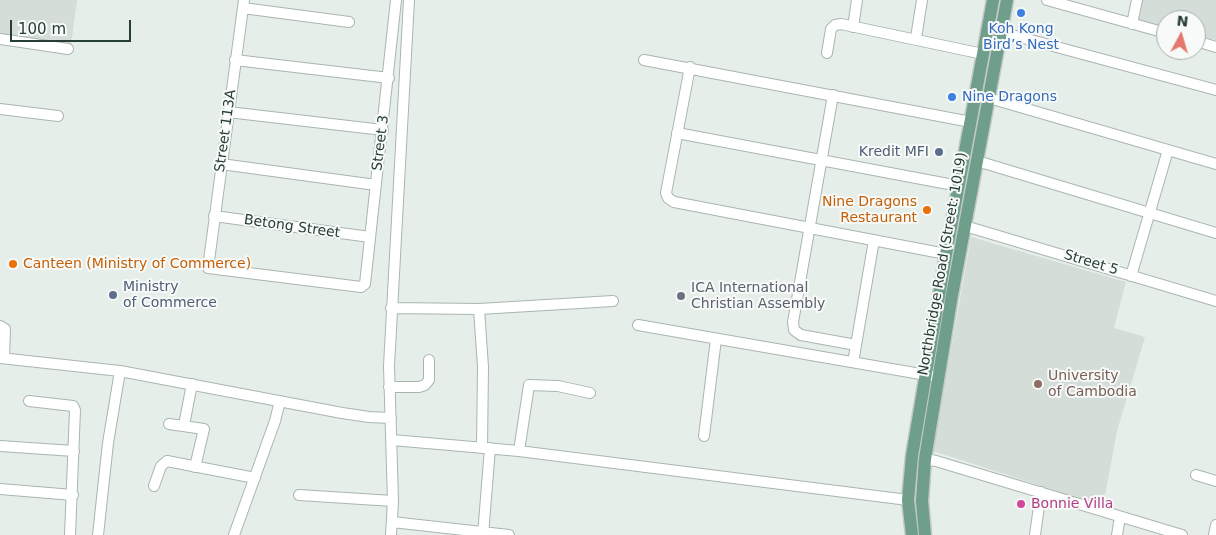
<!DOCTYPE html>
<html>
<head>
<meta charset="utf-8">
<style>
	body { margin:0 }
	#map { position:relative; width:1216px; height:535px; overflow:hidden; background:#e6eee9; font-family:"DejaVu Sans",sans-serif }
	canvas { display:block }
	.north { position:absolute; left:1156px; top:10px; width:50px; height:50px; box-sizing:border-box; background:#f7faf8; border:1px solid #a4afaa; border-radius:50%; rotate:6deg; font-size:14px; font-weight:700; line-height:20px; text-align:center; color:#273e34 }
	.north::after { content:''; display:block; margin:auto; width:18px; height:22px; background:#e4786e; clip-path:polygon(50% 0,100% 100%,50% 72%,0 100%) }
	.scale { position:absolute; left:10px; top:20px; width:121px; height:22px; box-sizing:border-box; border:2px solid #273e34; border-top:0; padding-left:6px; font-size:15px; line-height:18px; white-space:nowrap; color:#273e34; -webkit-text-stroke:4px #f7faf8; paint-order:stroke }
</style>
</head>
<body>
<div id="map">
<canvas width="1216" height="535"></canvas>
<div class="north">N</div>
<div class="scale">100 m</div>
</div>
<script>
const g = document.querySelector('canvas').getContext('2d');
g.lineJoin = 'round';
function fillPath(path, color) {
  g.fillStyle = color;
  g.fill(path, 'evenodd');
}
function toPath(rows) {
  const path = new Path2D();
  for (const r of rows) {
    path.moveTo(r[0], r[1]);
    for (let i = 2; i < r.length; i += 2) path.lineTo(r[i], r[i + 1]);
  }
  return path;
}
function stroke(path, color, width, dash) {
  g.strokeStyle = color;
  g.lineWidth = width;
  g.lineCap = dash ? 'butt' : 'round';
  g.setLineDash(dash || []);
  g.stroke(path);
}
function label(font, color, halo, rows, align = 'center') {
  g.font = font + ' "DejaVu Sans",sans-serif';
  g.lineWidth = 4;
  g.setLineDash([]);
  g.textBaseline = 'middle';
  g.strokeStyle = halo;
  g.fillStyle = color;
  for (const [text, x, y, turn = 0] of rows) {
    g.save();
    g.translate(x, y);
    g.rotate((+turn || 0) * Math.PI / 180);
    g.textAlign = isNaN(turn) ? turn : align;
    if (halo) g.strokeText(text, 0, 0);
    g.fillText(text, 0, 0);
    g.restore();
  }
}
const built = toPath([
	[0,0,77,0,71,45,0,35],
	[1134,0,1216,0,1216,40,1196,36,1196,20,1166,20,1166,30,1129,22],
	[971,237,1126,282,1114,328,1145,337,1117,431,1103,506,933,451]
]);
const minor = toPath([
	[244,0,208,268,361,287,365,284,396,0],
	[1047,0,1166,33],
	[243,8,349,22],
	[1132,24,1137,0],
	[853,27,857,0],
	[1001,32,1216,90],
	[916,38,922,0],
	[0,39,68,49],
	[1196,41,1216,47],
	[827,53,831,29,835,25,841,24,983,54],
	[235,60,389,78],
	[644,60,971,122],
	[690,67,666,193,668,198,674,202,946,254],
	[833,95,793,322,794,330,801,335,856,345],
	[989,98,1216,164],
	[0,109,58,116],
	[228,112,383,130],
	[677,133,959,186],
	[977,161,1216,233],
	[221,164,376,185],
	[214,216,370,237],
	[965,226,1216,301],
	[1131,276,1168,150],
	[391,308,479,309,613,301],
	[479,309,483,367,482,448],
	[638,325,932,376],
	[0,326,5,329,4,357],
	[854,357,874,240],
	[0,358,120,371,342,413,369,417,391,418],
	[389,387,419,387,425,385,429,380,429,360],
	[29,401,73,406,75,410,70,535],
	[169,424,204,429,195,467],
	[184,425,192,384],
	[704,436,716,339],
	[392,440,519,451,908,500],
	[0,446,74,451],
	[519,451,529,385,558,386,590,393],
	[925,459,936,461,1182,535],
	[1196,475,1216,481],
	[154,486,161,466,167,461,255,478],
	[0,489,73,495],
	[299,495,393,501],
	[392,522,509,535],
	[98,535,108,443,120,371],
	[234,535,275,421,280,401],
	[391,535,393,501,389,366,409,0],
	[483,535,490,448],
	[1035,535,1041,492],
	[1117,535,1120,517],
	[1214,535,1216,525]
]);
const major = toPath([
	[912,535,908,500,912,456,946,254,993,0],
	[925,535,922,501,925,459,952,295,1007,0]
]);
const markers = [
	[1021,13,5,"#3f7fe0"],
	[952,97,5,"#3f7fe0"],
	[939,152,5,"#5c6f8a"],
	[927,210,5,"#e8710a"],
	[13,264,5,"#e8710a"],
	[113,295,5,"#5c6f8a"],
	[681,296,5,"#6b7280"],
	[1038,384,5,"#8d6e63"],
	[1021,504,5,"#d1479c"]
];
const shopNames = [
	["Koh Kong",1021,29],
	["Bird’s Nest",1021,45],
	["Nine Dragons",962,97,"left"]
];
const streetNames = [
	["Street 113A",226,131,-82],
	["Street 3",381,143,-83],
	["Betong Street",292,227,8],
	["Street 5",1091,263,17],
	["Northbridge Road (Street: 1019)",943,264,-80]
];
const serviceNames = [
	["Kredit MFI",929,152],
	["Ministry",123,287,"left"],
	["of Commerce",123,303,"left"]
];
const foodNames = [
	["Nine Dragons",917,202],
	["Restaurant",917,218],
	["Canteen (Ministry of Commerce)",23,264,"left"]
];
const worshipNames = [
	["ICA International",691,288],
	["Christian Assembly",691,304]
];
const educationNames = [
	["University",1048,376],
	["of Cambodia",1048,392]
];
const hotelNames = [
	["Bonnie Villa",1031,504]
];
fillPath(built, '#d4ddd8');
stroke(minor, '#a9b6af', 12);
stroke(major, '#c3c9c6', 15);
stroke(minor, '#fff', 10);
stroke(major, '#6f9e8b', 12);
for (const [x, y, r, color] of markers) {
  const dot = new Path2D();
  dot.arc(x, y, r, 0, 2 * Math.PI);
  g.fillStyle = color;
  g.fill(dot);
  stroke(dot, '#f7faf8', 2);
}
label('14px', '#366cbe', '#f7faf8', shopNames);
label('14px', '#273e34', '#f7faf8', streetNames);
label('14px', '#4e5e75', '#f7faf8', serviceNames, 'right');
label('14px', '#c56008', '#f7faf8', foodNames, 'right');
label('14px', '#5b616d', '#f7faf8', worshipNames, 'left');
label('14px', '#785e54', '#f7faf8', educationNames, 'left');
label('14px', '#b23c85', '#f7faf8', hotelNames, 'left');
</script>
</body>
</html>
